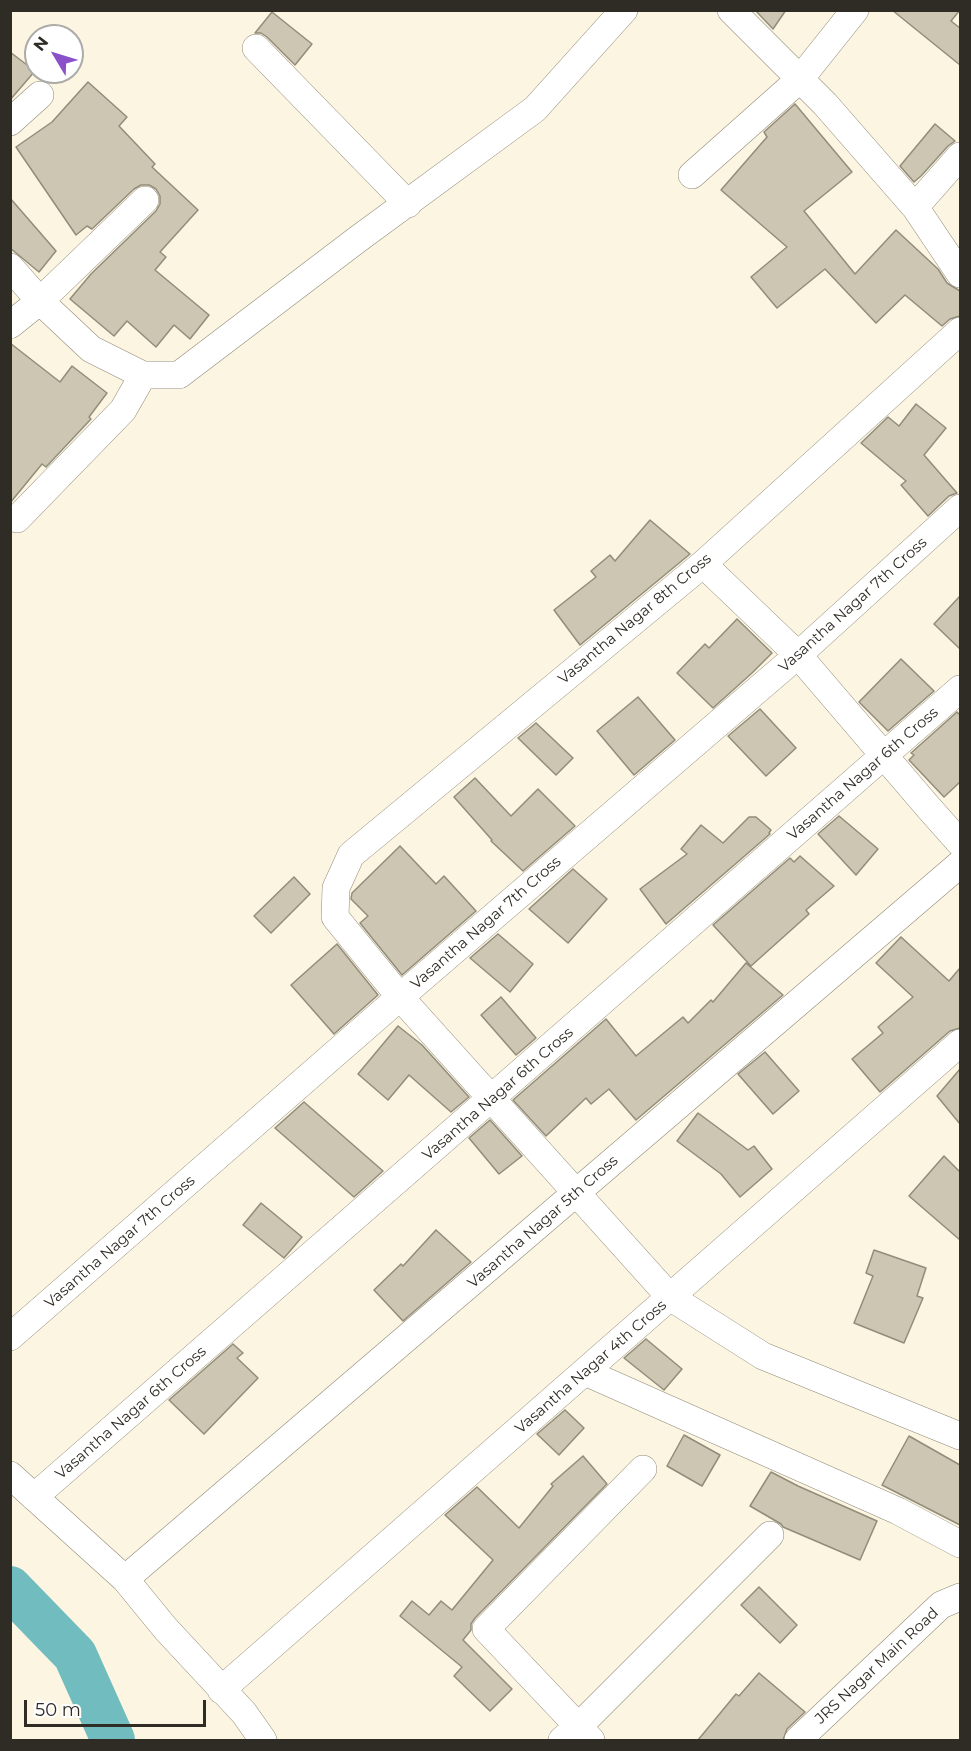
<!DOCTYPE html>
<html>
<head>
<meta charset="utf-8">
<style>
	body { margin:0 }
	#map { position:relative; width:971px; height:1751px; overflow:hidden; background:#fcf5e2; font-family:Montserrat,sans-serif }
	canvas { display:block }
	.frame { position:absolute; inset:0; border:12px solid #2f2c25; pointer-events:none }
	.north { position:absolute; left:24px; top:24px; width:60px; height:60px; box-sizing:border-box; background:#fff; border:2px solid #acaba8; border-radius:50%; rotate:308deg; font-size:16px; font-weight:700; line-height:24px; text-align:center; color:#2f2c25 }
	.north::after { content:''; display:block; margin:auto; width:21px; height:27px; background:#8a51c9; clip-path:polygon(50% 0,100% 100%,50% 72%,0 100%) }
	.scale { position:absolute; left:24px; top:1700px; width:182px; height:27px; box-sizing:border-box; border:3px solid #2f2c25; border-top:0; padding-left:8px; font-size:18px; line-height:21px; white-space:nowrap; color:#2f2c25; -webkit-text-stroke:4px #fff; paint-order:stroke }
</style>
</head>
<body>
<div id="map">
<canvas width="971" height="1751"></canvas>
<div class="frame"></div>
<div class="north">N</div>
<div class="scale">50 m</div>
</div>
<script>
const g = document.querySelector('canvas').getContext('2d');
g.lineJoin = 'round';
function toPath(rows) {
  const path = new Path2D();
  for (const r of rows) {
    path.moveTo(r[0], r[1]);
    for (let i = 2; i < r.length; i += 2) path.lineTo(r[i], r[i + 1]);
  }
  return path;
}
function stroke(path, color, width, dash) {
  g.strokeStyle = color;
  g.lineWidth = width;
  g.lineCap = dash ? 'butt' : 'round';
  g.setLineDash(dash || []);
  g.stroke(path);
}
function fillPath(path, color) {
  g.fillStyle = color;
  g.fill(path, 'evenodd');
}
function label(font, color, halo, rows, align = 'center') {
  g.font = font + ' Montserrat,sans-serif';
  g.lineWidth = 4.5;
  g.setLineDash([]);
  g.textBaseline = 'middle';
  g.strokeStyle = halo;
  g.fillStyle = color;
  for (const [text, x, y, turn = 0] of rows) {
    g.save();
    g.translate(x, y);
    g.rotate((+turn || 0) * Math.PI / 180);
    g.textAlign = isNaN(turn) ? turn : align;
    if (halo) g.strokeText(text, 0, 0);
    g.fillText(text, 0, 0);
    g.restore();
  }
}
const river = toPath([
	[10,1588,75,1655,113,1740]
]);
const building = toPath([
	[755,10,786,10,773,29,755,10],
	[892,10,960,10,951,21,960,28,960,65,892,10],
	[272,12,312,44,295,65,267,37,261,33,255,33,272,12],
	[10,52,35,71,10,100,10,52],
	[88,82,127,117,119,126,155,164,152,167,198,210,160,252,166,257,155,270,209,315,190,339,174,325,156,347,127,321,114,336,70,299,91,274,156,211,160,204,160,196,156,189,149,185,141,185,134,189,92,229,87,226,76,235,16,147,52,122,88,82],
	[795,104,852,172,804,211,855,274,896,230,938,269,947,283,960,291,960,316,950,319,942,326,905,295,876,323,825,269,777,308,751,277,787,247,721,190,767,137,764,132,795,104],
	[935,124,955,141,948,146,921,176,914,182,900,166,935,124],
	[10,198,56,251,39,272,10,248,10,198],
	[10,343,60,382,72,366,107,393,89,417,91,419,46,467,42,464,10,503,10,343],
	[916,404,946,428,924,455,957,493,949,496,928,516,901,485,906,481,861,443,888,417,899,426,916,404],
	[650,520,690,554,580,645,554,610,596,577,591,571,610,555,615,561,650,520],
	[960,596,960,649,934,624,960,596],
	[737,619,772,653,752,673,713,708,677,673,705,644,709,648,737,619],
	[901,659,934,691,888,731,859,702,901,659],
	[638,697,675,740,634,775,597,731,638,697],
	[760,709,796,748,766,776,728,736,760,709],
	[957,712,960,715,960,782,944,797,909,760,914,755,911,753,957,712],
	[536,723,573,758,556,775,518,738,536,723],
	[475,778,511,816,538,789,575,826,523,871,491,841,492,840,454,797,475,778],
	[839,816,878,849,856,875,818,834,839,816],
	[749,817,756,817,771,830,769,833,770,834,666,924,640,889,687,854,681,849,701,825,723,843,749,817],
	[400,846,436,884,444,876,476,911,402,975,360,923,368,916,351,899,352,893,400,846],
	[800,856,834,886,806,910,809,914,751,966,713,925,790,858,794,862,800,856],
	[573,869,607,899,568,943,529,909,573,869],
	[294,877,310,894,271,933,254,916,294,877],
	[498,934,533,964,510,992,470,958,498,934],
	[901,937,949,981,960,968,960,1028,950,1031,880,1092,852,1059,883,1033,878,1027,913,997,876,963,901,937],
	[337,944,378,995,334,1034,291,985,337,944],
	[746,963,783,995,636,1120,609,1089,591,1104,586,1098,546,1136,513,1100,606,1019,636,1056,683,1017,688,1023,711,1000,713,1002,746,963],
	[501,997,536,1038,516,1055,481,1015,501,997],
	[398,1026,422,1045,469,1097,451,1112,409,1075,388,1100,358,1074,398,1026],
	[765,1052,799,1091,773,1114,738,1074,765,1052],
	[960,1069,960,1124,937,1096,960,1069],
	[304,1102,383,1171,354,1197,275,1128,304,1102],
	[698,1113,748,1150,754,1146,772,1169,740,1197,721,1174,677,1141,698,1113],
	[490,1120,522,1156,499,1174,469,1138,490,1120],
	[944,1156,960,1172,960,1240,909,1196,944,1156],
	[261,1203,302,1237,284,1258,243,1225,261,1203],
	[436,1230,471,1262,403,1321,374,1290,401,1264,403,1266,436,1230],
	[874,1250,926,1268,917,1296,923,1298,904,1343,854,1323,873,1276,866,1273,874,1250],
	[646,1339,682,1369,664,1390,624,1358,646,1339],
	[233,1344,243,1353,237,1358,258,1378,204,1434,169,1400,233,1344],
	[565,1410,584,1428,559,1455,537,1434,565,1410],
	[684,1435,720,1455,702,1486,667,1466,684,1435],
	[909,1436,960,1465,960,1525,882,1485,909,1436],
	[583,1456,607,1484,475,1618,471,1624,471,1630,463,1640,512,1689,490,1711,454,1676,462,1667,400,1616,412,1601,429,1615,441,1601,452,1610,493,1560,445,1515,477,1487,519,1528,553,1486,551,1484,583,1456],
	[771,1472,798,1486,877,1521,860,1560,783,1527,781,1524,750,1506,771,1472],
	[759,1587,797,1625,780,1643,741,1605,759,1587],
	[759,1673,805,1712,787,1729,783,1740,698,1740,736,1694,739,1696,759,1673]
]);
const minor = toPath([
	[731,10,825,104,915,207,960,274],
	[256,48,408,204],
	[10,122,40,95],
	[692,175,800,79,855,10],
	[915,207,960,156],
	[10,267,40,301,145,200],
	[10,325,40,301,91,349,143,375,179,375,358,239,535,109,624,10],
	[960,331,703,564,351,855,336,888,335,917,400,997,670,1297,763,1356,960,1436],
	[17,519,123,410,143,375],
	[703,564,798,655,928,807,960,843],
	[10,1337,400,997,798,655,960,508],
	[585,1372,898,1511,960,1544],
	[10,1475,125,1579,165,1628,244,1713,263,1740],
	[34,1497,960,689],
	[125,1579,960,864],
	[221,1690,960,1043],
	[562,1740,578,1727,770,1535],
	[591,1740,486,1629,643,1469],
	[798,1740,941,1605,960,1597]
]);
const streetNames = [
	["Vasantha Nagar 7th Cross",853,605,-42],
	["Vasantha Nagar 8th Cross",635,619,-40],
	["Vasantha Nagar 6th Cross",863,774,-41],
	["Vasantha Nagar 7th Cross",486,923,-41],
	["Vasantha Nagar 6th Cross",498,1094,-41],
	["Vasantha Nagar 5th Cross",543,1222,-41],
	["Vasantha Nagar 7th Cross",120,1242,-41],
	["Vasantha Nagar 4th Cross",591,1367,-41],
	["Vasantha Nagar 6th Cross",131,1413,-41],
	["JRS Nagar Main Road",877,1666,-43]
];
stroke(river, '#70bcbe', 44);
fillPath(building, '#ccc6b3');
stroke(building, '#928c7a', 1.5);
stroke(minor, '#8f8977', 28);
stroke(minor, '#fff', 27);
label('15px', '#2f2c25', '#fff', streetNames);
</script>
</body>
</html>
